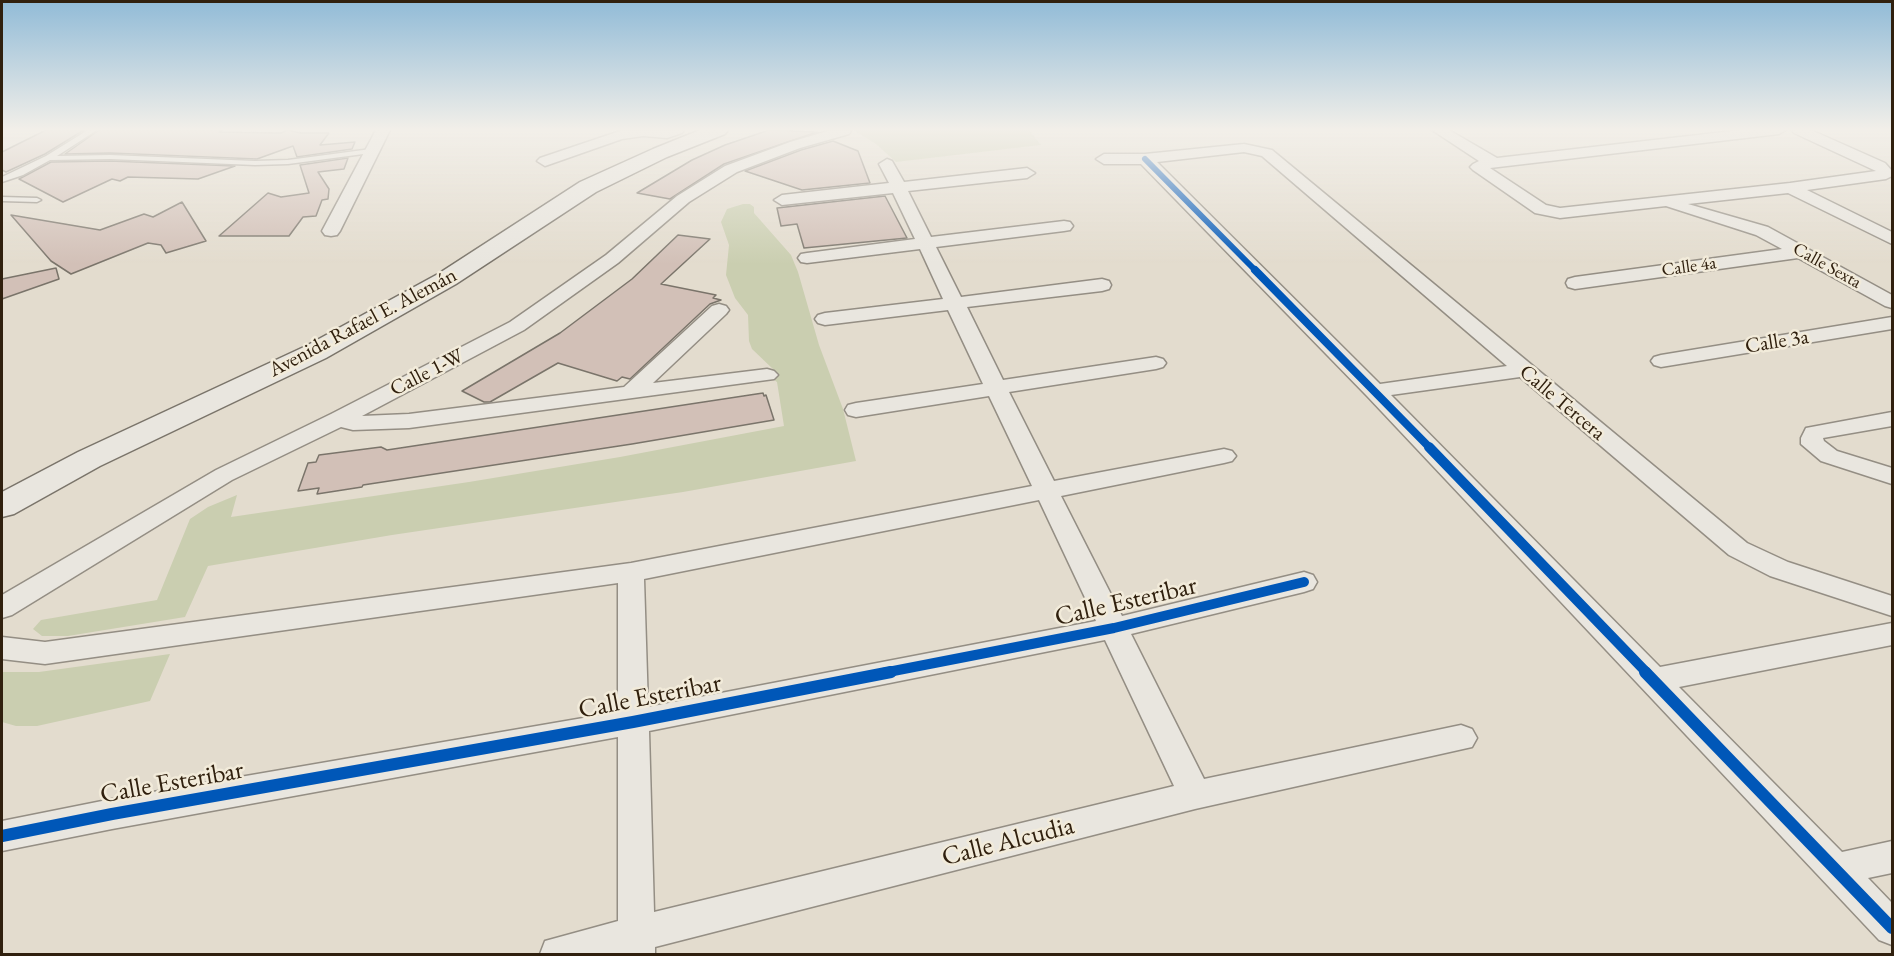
<!DOCTYPE html>
<html>
<head>
<meta charset="utf-8">
<style>
	body { margin:0 }
	#map { position:relative; width:1894px; height:956px; overflow:hidden; background:#e3dcce; font-family:"EB Garamond",serif }
	canvas { display:block }
	.frame { position:absolute; inset:0; border:3px solid #30200e; pointer-events:none }
</style>
</head>
<body>
<div id="map">
<canvas width="1894" height="956"></canvas>
<div class="frame"></div>
</div>
<script>
const g = document.querySelector('canvas').getContext('2d');
g.lineJoin = 'round';
function fillPath(path, color) {
  g.fillStyle = color;
  g.fill(path, 'evenodd');
}
function toPath(rows) {
  const path = new Path2D();
  for (const r of rows) {
    path.moveTo(r[0], r[1]);
    for (let i = 2; i < r.length; i += 2) path.lineTo(r[i], r[i + 1]);
  }
  return path;
}
function stroke(path, color, width, dash) {
  g.strokeStyle = color;
  g.lineWidth = width;
  g.lineCap = dash ? 'butt' : 'round';
  g.setLineDash(dash || []);
  g.stroke(path);
}
function label(font, color, halo, rows, align = 'center') {
  g.font = font + ' "EB Garamond",serif';
  g.lineWidth = 5;
  g.setLineDash([]);
  g.textBaseline = 'middle';
  g.strokeStyle = halo;
  g.fillStyle = color;
  for (const [text, x, y, turn = 0] of rows) {
    g.save();
    g.translate(x, y);
    g.rotate((+turn || 0) * Math.PI / 180);
    g.textAlign = isNaN(turn) ? turn : align;
    if (halo) g.strokeText(text, 0, 0);
    g.fillText(text, 0, 0);
    g.restore();
  }
}
const green = toPath([
	[853,130,1029,130,1041,145,896,162,876,144],
	[743,204,750,204,754,207,754,213,791,255,798,272,819,345,843,409,856,461,683,492,392,535,208,566,185,617,68,636,42,636,33,629,41,620,157,600,190,519,208,507,237,495,231,517,469,482,620,457,784,426,777,382,767,375,774,370,752,349,749,341,748,315,735,298,726,275,729,245,721,222,727,209],
	[170,654,150,701,37,726,16,726,2,722,2,672,39,672]
]);
const building = toPath([
	[46,130,84,130,45,154,6,172,2,170,2,152,46,130],
	[99,130,222,130,219,132,281,133,288,130,301,133,329,133,320,145,355,142,352,149,297,157,293,146,257,159,110,153,65,154,99,130],
	[769,130,817,132,724,164,670,199,637,193,692,160,725,145,769,130],
	[833,141,858,151,870,183,802,190,745,171,801,150,833,141],
	[348,158,344,169,318,172,329,189,328,199,322,200,316,216,303,217,289,236,219,236,268,193,281,197,309,193,300,165,348,158],
	[110,161,235,166,198,179,128,177,120,181,112,179,63,202,19,179,51,162,110,161],
	[885,196,907,238,804,248,797,224,781,226,777,208,885,196],
	[182,202,206,241,166,253,161,245,148,243,71,274,51,261,11,215,100,230,144,214,153,217,182,202],
	[678,235,710,239,661,284,716,295,713,298,721,300,710,304,630,379,622,377,617,381,558,363,490,402,484,402,462,391,560,333,632,279,678,235],
	[56,268,59,279,2,299,2,279,56,268],
	[763,393,764,396,766,395,774,420,632,444,363,485,362,487,317,494,319,488,298,491,308,463,316,462,319,455,381,447,387,450,763,393]
]);
const service = toPath([
	[88,130,97,130,57,156,110,155,255,161,288,160,371,149,375,151,371,153,288,164,255,165,110,159,50,160,23,175,2,182,2,177,46,156,88,130],
	[2,197,37,198,41,200,37,202,2,201,2,197]
]);
const minor = toPath([
	[376,130,390,130,340,231,337,235,331,236,325,235,322,231,376,130],
	[684,130,682,133,667,138,643,136,622,139,545,166,537,161,540,158,620,131,684,130],
	[831,130,851,131,849,134,800,148,737,172,689,202,618,263,524,330,362,416,409,414,624,387,712,306,719,304,726,306,729,310,726,314,653,383,767,369,774,371,778,375,774,379,409,428,353,430,341,427,232,480,12,615,2,618,2,595,216,470,331,414,510,322,606,255,677,196,725,166,790,142,831,130],
	[1432,130,1449,130,1497,158,1741,130,1786,130,1779,134,1490,168,1546,205,1560,208,1790,183,1876,171,1794,133,1792,130,1811,130,1885,163,1892,171,1892,176,1886,179,1807,190,1892,232,1892,244,1788,193,1688,204,1768,227,1892,295,1892,308,1885,306,1798,258,1575,289,1568,287,1566,283,1568,279,1575,277,1782,249,1756,235,1666,206,1560,218,1535,213,1473,170,1470,167,1473,164,1479,161,1432,130],
	[1244,144,1272,150,1747,543,1788,562,1892,596,1892,616,1770,576,1729,555,1520,377,1391,395,1660,667,1892,623,1892,645,1679,687,1842,852,1892,841,1892,873,1868,878,1892,903,1892,945,1879,940,1367,396,1141,164,1104,164,1096,159,1104,154,1145,154,1244,144],
	[1244,152,1262,156,1507,366,1380,384,1157,162,1244,152],
	[887,159,892,161,904,182,1027,168,1035,173,1027,178,908,191,931,237,1064,221,1070,222,1073,226,1070,230,1064,231,936,247,961,297,1102,279,1109,281,1111,285,1109,289,1102,291,967,307,1003,380,1156,357,1163,359,1166,363,1163,367,1156,369,1009,392,1054,481,1224,449,1232,451,1236,456,1232,461,1224,463,1061,496,1122,616,1304,572,1313,575,1317,582,1313,589,1304,592,1131,634,1204,779,1461,725,1472,729,1477,738,1472,747,1195,809,655,947,655,954,540,954,545,941,618,921,618,737,112,829,2,851,2,821,112,799,618,712,618,583,45,664,2,659,2,637,45,642,631,563,1032,486,989,396,856,417,848,415,845,410,848,405,856,403,983,384,948,310,825,325,818,323,815,319,818,315,825,313,943,299,920,249,807,263,801,262,798,258,801,254,807,253,915,239,893,193,782,205,774,200,782,195,889,183,879,164,887,159],
	[1039,500,1096,621,648,707,644,579,1039,500],
	[1105,640,1174,786,654,912,649,731,1105,640],
	[1892,317,1892,329,1661,367,1654,365,1651,361,1654,357,1661,355,1892,317],
	[1892,412,1892,426,1823,438,1824,441,1837,451,1892,468,1892,484,1821,461,1801,444,1801,438,1806,428,1892,412]
]);
const secondary = toPath([
	[700,130,728,130,725,134,667,157,596,192,456,284,326,358,100,466,14,514,2,517,2,492,78,452,306,346,438,274,580,182,653,149,700,130]
]);
const cyclewayFar3 = toPath([
	[1145,159,1256,271]
]);
const cyclewayFar2 = toPath([
	[1255,270,1431,449]
]);
const cyclewayFar1 = toPath([
	[1429,447,1647,673],
	[883,673,1114,628,1304,582]
]);
const cycleway = toPath([
	[1645,672,1892,928],
	[2,836,112,814,633,722,891,672]
]);
const farStreetnames = [
	["Calle Sexta",1827,266,29],
	["Calle 4a",1689,267,-8]
];
const streetNames = [
	["Avenida Rafael E. Alemán",363,323,-28],
	["Calle 3a",1777,342,-9],
	["Calle 1-W",427,373,-27],
	["Calle Tercera",1562,403,40]
];
const nearStreetnames = [
	["Calle Esteribar",1126,602,-13],
	["Calle Esteribar",650,697,-11],
	["Calle Esteribar",172,783,-10],
	["Calle Alcudia",1008,842,-14]
];
fillPath(green, '#caceb0');
fillPath(building, '#d2c0b7');
stroke(building, '#7a746a', 1.5);
stroke(service, '#948e84', 3);
stroke(minor, '#948e84', 3);
stroke(secondary, '#7a746a', 3);
fillPath(service, '#e9e6df');
fillPath(minor, '#e9e6df');
fillPath(secondary, '#e9e6df');
stroke(cyclewayFar3, '#0057b8', 6);
stroke(cyclewayFar2, '#0057b8', 8);
stroke(cyclewayFar1, '#0057b8', 10);
stroke(cycleway, '#0057b8', 12);
const sky = g.createLinearGradient(0, 0, 0, 264);
sky.addColorStop(0, '#91bbd7');
sky.addColorStop(0.49, '#f2efe9');
sky.addColorStop(1, '#f2efe900');
g.fillStyle = sky;
g.fillRect(0, 0, 1894, 264);
label('18px', '#30200e', '#f2ebda', farStreetnames);
label('21px', '#30200e', '#f2ebda', streetNames);
label('26px', '#30200e', '#f2ebda', nearStreetnames);
</script>
</body>
</html>
